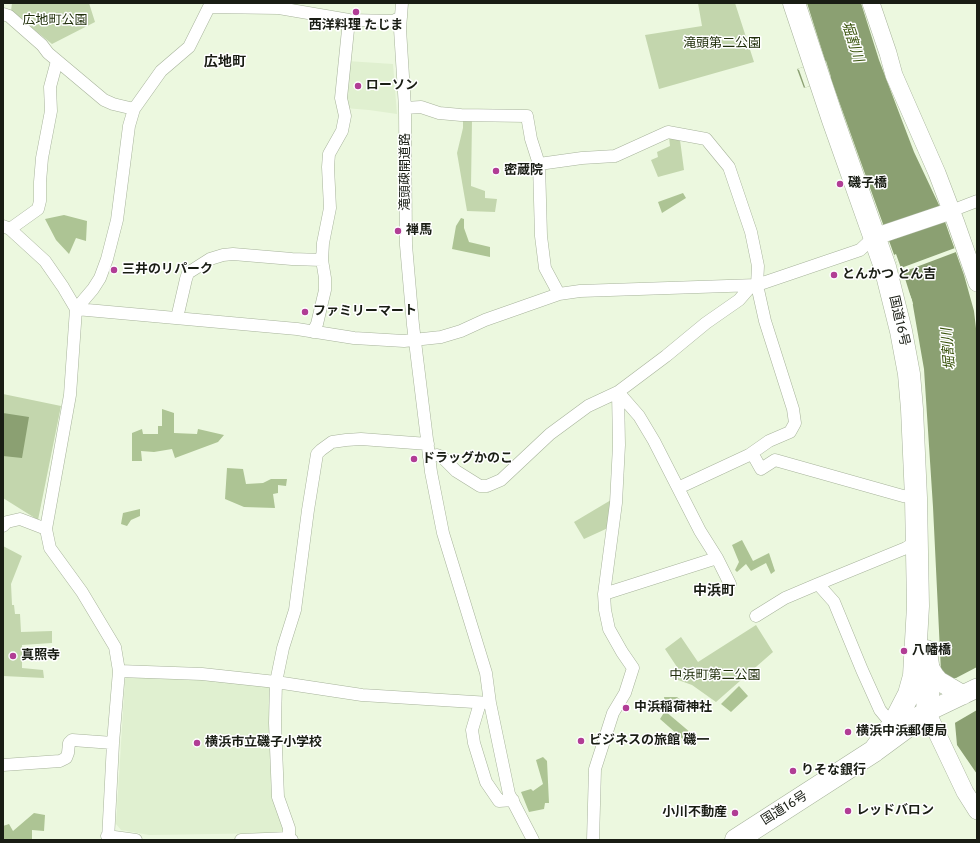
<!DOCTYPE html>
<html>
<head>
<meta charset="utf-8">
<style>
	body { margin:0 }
	#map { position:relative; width:980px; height:843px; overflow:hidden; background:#ecf8df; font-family:Overpass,sans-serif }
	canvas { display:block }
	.frame { position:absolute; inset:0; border:4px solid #191d14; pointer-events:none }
</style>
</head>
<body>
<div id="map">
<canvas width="980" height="843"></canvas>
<div class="frame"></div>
</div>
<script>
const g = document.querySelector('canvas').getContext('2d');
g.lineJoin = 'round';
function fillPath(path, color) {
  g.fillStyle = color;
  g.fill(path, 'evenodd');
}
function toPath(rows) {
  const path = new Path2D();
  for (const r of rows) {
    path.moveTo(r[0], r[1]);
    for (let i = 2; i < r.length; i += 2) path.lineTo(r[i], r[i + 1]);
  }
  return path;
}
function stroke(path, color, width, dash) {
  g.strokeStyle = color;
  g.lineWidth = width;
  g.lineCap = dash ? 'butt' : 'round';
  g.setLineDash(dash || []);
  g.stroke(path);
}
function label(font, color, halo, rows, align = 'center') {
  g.font = font + ' Overpass,"Noto Sans JP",sans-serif';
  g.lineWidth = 3;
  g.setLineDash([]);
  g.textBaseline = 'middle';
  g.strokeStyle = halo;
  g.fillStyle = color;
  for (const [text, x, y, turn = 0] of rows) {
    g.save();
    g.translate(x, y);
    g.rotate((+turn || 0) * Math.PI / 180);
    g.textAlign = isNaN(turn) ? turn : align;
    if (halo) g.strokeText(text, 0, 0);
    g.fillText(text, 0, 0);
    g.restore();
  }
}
const built = toPath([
	[347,61,393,64,397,114,369,110,345,108],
	[128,676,200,679,268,686,272,690,284,827,281,833,149,835,121,830,116,824,125,679]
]);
const green = toPath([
	[12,3,89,3,95,22,52,44,11,11],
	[698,3,735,3,754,62,659,89,645,35,702,26],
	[463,119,472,120,471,186,485,191,485,198,497,199,495,212,467,211,457,153,463,128],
	[669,137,680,140,684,170,658,177,651,160,658,157,657,152,670,146],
	[3,394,61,406,38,520,3,498],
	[611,500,608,528,584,539,574,522],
	[3,546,22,556,11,584,12,605,14,605,15,614,20,614,21,632,52,631,52,643,22,645,22,668,43,670,44,678,3,676],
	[756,625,773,652,716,702,692,685,670,677,679,670,665,649,681,637,698,662]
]);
const forest = toPath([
	[683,193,686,198,662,213,658,202],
	[64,215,87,221,86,241,76,238,69,254,56,240,45,219],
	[461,218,464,219,464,228,469,242,490,247,490,257,452,249,456,226],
	[162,409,174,413,174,433,197,434,198,429,224,435,218,442,175,458,172,449,154,452,141,451,142,461,132,461,132,433,142,429,143,434,158,434,158,426,162,426],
	[227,468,243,469,246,484,263,483,271,479,287,479,286,486,278,485,278,493,273,494,275,508,244,507,225,499],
	[140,509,140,516,131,520,127,526,121,524,123,513],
	[742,540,753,561,769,553,775,571,771,574,766,563,751,571,746,564,737,572,735,570,739,562,732,545],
	[739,686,748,696,731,712,721,704],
	[664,697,677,697,682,701,677,710,670,709,665,704],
	[665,711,691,733,685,741,660,719],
	[543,757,547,761,549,803,545,803,544,809,529,812,521,792,531,789,533,791,543,784,536,760],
	[34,813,45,815,44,831,32,830,32,840,3,840,3,826,9,824,13,831]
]);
const water = toPath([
	[807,3,861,3,879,60,914,152,939,205,964,275,974,311,977,337,977,774,957,745,955,723,941,672,933,507,924,369,912,300,897,263,831,79,804,88,797,69,825,60],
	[3,413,29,417,22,458,3,456]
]);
const pier = toPath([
	[824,60,826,61,831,77,831,79,804,88,805,87,799,70,797,69],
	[950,231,958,253,956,252,903,272,913,304,911,305,894,255,896,254,901,268,955,248,949,232],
	[977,667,977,710,953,724,939,673,952,678,956,678]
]);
const street = toPath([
	[402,3,400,29,405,108,406,245,413,325,431,472,443,533,486,673,490,703,509,794,533,840],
	[3,14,9,16,42,45,48,53,104,100,113,104,134,109,161,71,189,47,209,7,279,8,349,20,393,21,401,17],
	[405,108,421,107,439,113,461,115,527,116,531,139,539,164,541,236,545,268,559,294],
	[539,164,582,158,615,156,668,132,706,139,729,167,751,232,758,266,757,285,765,321,793,409,795,423,790,432,769,441,749,455,678,488],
	[951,211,977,201],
	[3,226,10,229,45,261,63,287,76,309,297,329,354,338,404,341,441,337,461,331,485,320,559,294,580,291,757,285,860,250,874,237],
	[10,229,38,209,40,201,40,182,42,158,51,111,50,87,57,61],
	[177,318,186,279,188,273,210,259,223,255,233,254,292,259,322,260],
	[313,332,317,324,325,290,325,278,322,260,323,243,330,208,328,167,329,154,342,131,345,116,341,98,349,20],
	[618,392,639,416,654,441,700,531,717,558],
	[752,453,761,469,775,460,903,496,916,498],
	[429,457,437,455,442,457,456,471,480,486,487,486,501,480,550,434,588,406,618,392,666,356,706,323,739,300,752,285],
	[3,526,7,522,20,519,46,529],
	[818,584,906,548,916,542],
	[604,594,616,503,619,445,618,392],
	[756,616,785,598,818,584,834,602,862,670,880,710,895,728],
	[119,671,202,674,276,682,362,695,490,703],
	[480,703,472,730,474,743,486,782,499,801,513,800],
	[3,765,60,761,66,758,68,753,69,743,72,740,113,743],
	[107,836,136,840],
	[289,838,289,828,278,797,275,723,276,682,283,648,295,610,308,510,317,454,321,450,332,442,346,440,361,439,428,444],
	[108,840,113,743,119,671,115,647,82,592,50,548,46,529,70,395,76,309,93,289,100,278,107,259,117,220,129,126,134,109],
	[241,840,289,838,292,840],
	[593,840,595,769,613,713,625,693,633,668,622,652,609,629,605,610,604,594,717,558,730,584]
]);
const secondary = toPath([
	[871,3,888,53,894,75,937,173,956,223,977,283],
	[874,237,951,211],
	[927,712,965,792,977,811]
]);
const primary = toPath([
	[928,665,934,675,939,681,963,695],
	[927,712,977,688]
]);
const highway = toPath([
	[794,3,833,120,885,267,901,331,909,374,912,409,916,498,918,606,914,676,909,694,893,725,874,751],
	[916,722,927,712,929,681,928,665,926,651],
	[736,840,874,751,927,712]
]);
const markers = [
	[356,12,4,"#b13d95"],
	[358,86,4,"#b13d95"],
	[496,171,4,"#b13d95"],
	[840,184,4,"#b13d95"],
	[398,231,4,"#b13d95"],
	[114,270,4,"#b13d95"],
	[834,275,4,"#b13d95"],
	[305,312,4,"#b13d95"],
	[414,459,4,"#b13d95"],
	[904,651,4,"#b13d95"],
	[13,656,4,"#b13d95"],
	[626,708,4,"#b13d95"],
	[848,732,4,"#b13d95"],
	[581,741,4,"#b13d95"],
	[197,743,4,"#b13d95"],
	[793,771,4,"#b13d95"],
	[848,811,4,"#b13d95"],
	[735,813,4,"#b13d95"]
];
const parkNames = [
	["広地町公園",55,21],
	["滝頭第二公園",722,44],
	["中浜町第二公園",715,676]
];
const poiNames = [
	["西洋料理 たじま",356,26,"center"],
	["ローソン",366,86],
	["密蔵院",504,171],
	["磯子橋",848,184],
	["禅馬",406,231],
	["三井のリパーク",122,270],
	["とんかつ とん吉",842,275],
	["ファミリーマート",313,312],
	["ドラッグかのこ",422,459],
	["八幡橋",912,651],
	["真照寺",21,656],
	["中浜稲荷神社",634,708],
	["横浜中浜郵便局",856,732],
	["ビジネスの旅館 磯一",589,741],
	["横浜市立磯子小学校",205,743],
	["りそな銀行",801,771],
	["レッドバロン",856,811],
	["小川不動産",727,813,"right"]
];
const streetNames = [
	["滝頭疎開道路",406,172,-90],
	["国道16号",898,321,77],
	["国道16号",785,809,-32]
];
const waterNames = [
	["堀割川",851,42,72],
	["堀割川",950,349,-95]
];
const neighbourhoodNames = [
	["広地町",225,63],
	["中浜町",714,592]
];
fillPath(built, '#e0f0d0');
fillPath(green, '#c3d6ad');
fillPath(forest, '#adc494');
fillPath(water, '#8ba072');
fillPath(pier, '#ecf8df');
stroke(street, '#a7b39b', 13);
stroke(secondary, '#a7b39b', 18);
stroke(primary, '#a7b39b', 20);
stroke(highway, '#a7b39b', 23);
stroke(street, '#fff', 12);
stroke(secondary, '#fff', 17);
stroke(primary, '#fff', 19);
stroke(highway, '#fff', 22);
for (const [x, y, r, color] of markers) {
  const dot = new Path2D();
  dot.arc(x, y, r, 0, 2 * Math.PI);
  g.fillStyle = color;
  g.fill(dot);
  stroke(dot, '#fff', 1.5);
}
label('13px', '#202f0b', '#fff', parkNames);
label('bold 13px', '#191d14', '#fff', poiNames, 'left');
label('13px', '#191d14', '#fff', streetNames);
label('italic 14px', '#3a540d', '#fff', waterNames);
label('bold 14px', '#191d14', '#fff', neighbourhoodNames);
</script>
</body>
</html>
